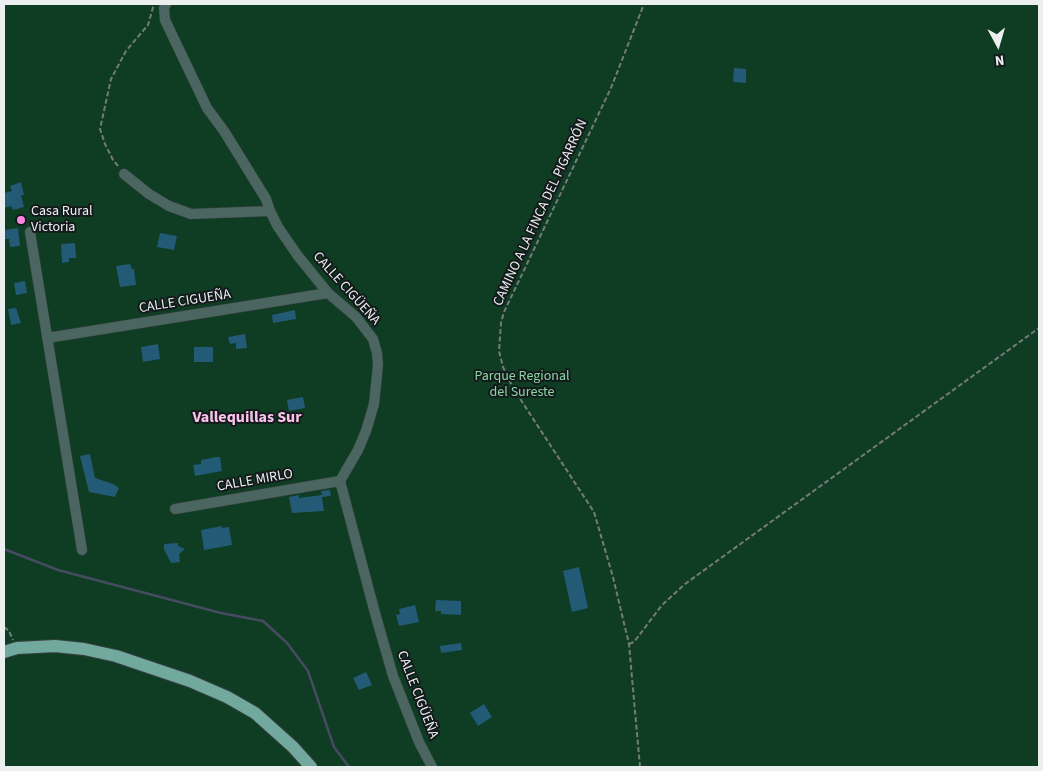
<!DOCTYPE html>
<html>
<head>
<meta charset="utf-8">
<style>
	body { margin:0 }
	#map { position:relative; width:1043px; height:771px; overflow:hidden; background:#1d2324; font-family:"Source Sans 3",sans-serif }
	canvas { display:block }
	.frame { position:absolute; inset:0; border:5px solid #ebeff0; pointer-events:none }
	.north { position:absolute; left:973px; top:20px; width:50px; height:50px; -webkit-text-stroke:4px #141a1b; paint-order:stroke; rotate:174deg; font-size:14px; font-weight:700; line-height:20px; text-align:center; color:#ebeff0 }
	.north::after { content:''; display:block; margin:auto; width:18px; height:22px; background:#ebeff0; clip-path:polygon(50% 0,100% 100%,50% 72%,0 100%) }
</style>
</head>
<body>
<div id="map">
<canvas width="1043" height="771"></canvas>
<div class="frame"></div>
<div class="north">N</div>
</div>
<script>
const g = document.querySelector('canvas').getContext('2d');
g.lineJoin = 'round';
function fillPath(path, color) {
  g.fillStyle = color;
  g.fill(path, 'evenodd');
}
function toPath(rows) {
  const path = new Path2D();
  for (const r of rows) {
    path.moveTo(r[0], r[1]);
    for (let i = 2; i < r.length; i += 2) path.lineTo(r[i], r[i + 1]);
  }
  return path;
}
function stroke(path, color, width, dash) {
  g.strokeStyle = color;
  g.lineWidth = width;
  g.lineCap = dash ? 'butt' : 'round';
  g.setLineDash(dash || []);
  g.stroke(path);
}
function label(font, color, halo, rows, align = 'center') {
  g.font = font + ' "Source Sans 3",sans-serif';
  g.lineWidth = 4;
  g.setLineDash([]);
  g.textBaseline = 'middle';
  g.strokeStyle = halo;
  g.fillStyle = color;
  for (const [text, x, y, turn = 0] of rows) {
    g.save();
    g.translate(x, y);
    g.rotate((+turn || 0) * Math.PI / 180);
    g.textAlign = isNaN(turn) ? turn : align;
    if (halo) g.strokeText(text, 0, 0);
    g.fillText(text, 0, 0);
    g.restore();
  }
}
const green = toPath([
	[4,4,1039,4,1039,767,4,767]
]);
const stream = toPath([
	[4,549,58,570,221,613,263,621,287,643,308,671,334,747,349,767]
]);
const building = toPath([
	[734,68,746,69,746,83,733,82],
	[21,182,24,195,21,195,24,207,13,210,11,206,4,208,4,193,12,191,10,186],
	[18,228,20,246,10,247,9,239,4,239,4,230],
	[160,233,177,236,174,250,157,247],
	[75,243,76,258,69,258,69,262,62,263,61,244],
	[130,264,132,269,134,269,136,285,120,287,116,266],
	[25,281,27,293,16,295,14,283],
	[16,308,21,323,11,325,8,309],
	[295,310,296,319,273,323,272,315],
	[245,334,247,348,236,349,236,343,230,344,228,337],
	[158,344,160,359,143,362,141,347],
	[194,347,213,347,213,362,194,362],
	[303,397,305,408,289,411,287,400],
	[90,454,95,478,113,484,119,488,115,497,89,492,80,456],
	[216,457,220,457,222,471,195,476,193,465,201,464,201,460],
	[330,490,331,496,322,497,324,511,292,513,289,497,299,495,299,498,322,495,321,491],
	[222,526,222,528,229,527,232,545,204,550,201,530],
	[178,543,178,546,185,549,179,554,180,562,171,563,164,549,164,544],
	[579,567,588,608,572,612,563,571],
	[436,600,461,601,461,615,441,614,441,611,435,611],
	[415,605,419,622,399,626,396,615,400,614,399,609],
	[461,643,462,650,441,653,440,646],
	[366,672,372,685,359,690,353,678],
	[484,704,492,717,478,726,470,713]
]);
const path = toPath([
	[118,166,113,160,105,144,100,129,111,79,126,51,148,25,154,4],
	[4,627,9,631,13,640],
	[629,644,634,642,662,605,685,584,1039,328],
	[640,767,629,644,613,577,594,512,513,388,503,367,499,351,501,323,504,312,611,88,644,4]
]);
const minor = toPath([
	[166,4,164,8,165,20,207,108,224,131,266,199,270,211],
	[124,174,149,194,169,206,191,214,270,211,278,227,298,256,328,293,356,317,373,339,377,353,378,365,374,404,366,431,358,450,340,481,375,613,393,676,419,742,432,767],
	[30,232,82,550],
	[47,338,328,293],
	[175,509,340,481]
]);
const major = toPath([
	[4,652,17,648,55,646,84,649,116,656,190,681,227,697,255,713,293,747,311,767]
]);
const markers = [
	[21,220,5,"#fd86e2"]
];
const poiNames = [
	["Casa Rural",31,212],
	["Victoria",31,228]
];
const streetNames = [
	["CAMINO A LA FINCA DEL PIGARRÓN",541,213,-65],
	["CALLE CIGÜEÑA",346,289,48],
	["CALLE CIGUEÑA",185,302,-9],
	["CALLE MIRLO",255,481,-10],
	["CALLE CIGÜEÑA",417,695,69]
];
const parkNames = [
	["Parque Regional",522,377],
	["del Sureste",522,393]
];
const quarterNames = [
	["Vallequillas Sur",247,418]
];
fillPath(green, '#0e3d23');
stroke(stream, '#464b61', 2.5);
fillPath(building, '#235a75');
stroke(minor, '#3a4041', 11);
stroke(major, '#3a4041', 14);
stroke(path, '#757a7b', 2, [5, 2.5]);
stroke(minor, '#4b6560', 10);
stroke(major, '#71a99e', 12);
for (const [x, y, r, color] of markers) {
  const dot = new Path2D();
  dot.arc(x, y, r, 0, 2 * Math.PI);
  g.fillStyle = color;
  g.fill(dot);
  stroke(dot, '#141a1b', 2);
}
label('14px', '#ebeff0', '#141a1b', poiNames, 'left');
label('14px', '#ebeff0', '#141a1b', streetNames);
label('14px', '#8bd6a5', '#141a1b', parkNames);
label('bold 16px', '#fac3eb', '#141a1b', quarterNames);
</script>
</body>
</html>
